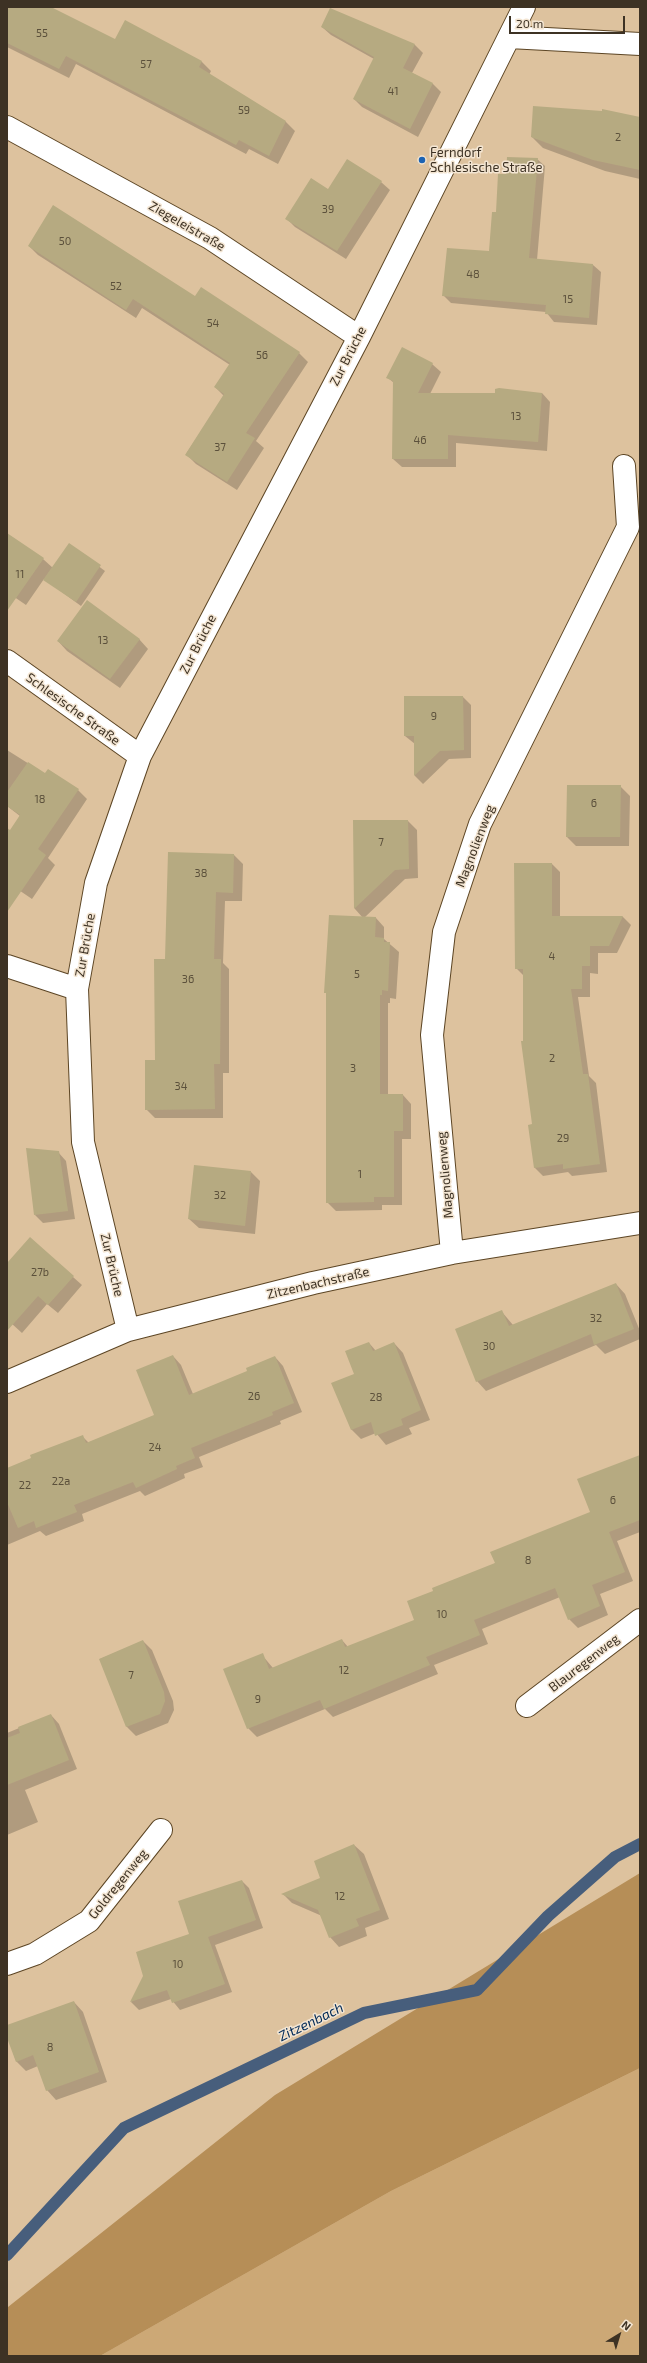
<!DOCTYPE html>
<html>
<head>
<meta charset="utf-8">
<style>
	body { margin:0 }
	#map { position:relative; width:647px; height:2363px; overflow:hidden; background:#ddc29e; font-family:"Exo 2",sans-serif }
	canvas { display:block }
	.frame { position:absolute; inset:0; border:8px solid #3d3224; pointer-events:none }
	.north { position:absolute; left:599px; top:2315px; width:40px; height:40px; -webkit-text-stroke:3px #f3e5d2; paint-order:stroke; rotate:38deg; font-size:11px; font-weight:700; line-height:16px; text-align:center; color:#3d3224 }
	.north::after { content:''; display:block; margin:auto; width:14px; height:18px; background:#3d3224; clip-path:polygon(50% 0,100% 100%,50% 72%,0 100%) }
	.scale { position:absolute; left:509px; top:16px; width:116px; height:18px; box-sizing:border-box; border:2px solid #3d3224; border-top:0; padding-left:5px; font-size:12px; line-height:14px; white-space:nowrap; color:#3d3224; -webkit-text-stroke:3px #f3e5d2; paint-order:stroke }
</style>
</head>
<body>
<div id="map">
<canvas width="647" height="2363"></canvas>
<div class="frame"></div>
<div class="north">N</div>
<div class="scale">20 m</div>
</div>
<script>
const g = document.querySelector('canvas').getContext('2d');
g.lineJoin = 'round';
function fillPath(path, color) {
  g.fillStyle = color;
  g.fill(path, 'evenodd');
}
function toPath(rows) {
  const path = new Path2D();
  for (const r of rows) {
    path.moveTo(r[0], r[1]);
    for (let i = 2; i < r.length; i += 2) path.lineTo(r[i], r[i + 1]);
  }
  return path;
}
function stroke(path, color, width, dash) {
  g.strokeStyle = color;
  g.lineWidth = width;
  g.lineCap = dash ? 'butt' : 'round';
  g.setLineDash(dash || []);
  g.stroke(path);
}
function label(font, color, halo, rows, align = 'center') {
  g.font = font + ' "Exo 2",sans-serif';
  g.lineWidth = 3;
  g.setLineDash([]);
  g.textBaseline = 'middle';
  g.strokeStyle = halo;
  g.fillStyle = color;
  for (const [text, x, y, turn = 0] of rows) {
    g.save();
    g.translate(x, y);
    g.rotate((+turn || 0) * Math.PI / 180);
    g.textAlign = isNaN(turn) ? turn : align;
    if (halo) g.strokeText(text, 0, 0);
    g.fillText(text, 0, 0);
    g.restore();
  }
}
const green = toPath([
	[640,2068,640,2356,100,2356,391,2191]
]);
const forest = toPath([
	[640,1873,640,2068,391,2191,100,2356,7,2356,8,2307,275,2095]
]);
const shadow = toPath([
	[7,7,49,7,116,41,126,22,202,62,211,71,209,75,286,122,295,131,278,164,249,149,246,154,76,64,69,78,7,47],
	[331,10,415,45,423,53,412,73,433,84,441,92,418,137,362,107,354,99,374,59,331,35,322,27],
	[640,118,640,179,605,171,543,148,532,137],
	[537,159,545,166,537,260,593,265,601,272,597,325,554,322,546,312,451,303,443,295,490,252,507,175],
	[381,182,390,190,346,259,295,227,286,218,329,191],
	[29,246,299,353,308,362,256,441,264,448,237,490,196,464,186,454,224,396,215,387,230,365,142,308,136,318,38,255],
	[432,364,441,372,430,394,542,393,550,402,547,451,456,443,456,467,402,467,393,459,394,383,388,378],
	[7,534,43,559,53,568,69,544,105,571,81,606,44,579,26,605,7,592],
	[139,639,148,649,120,688,67,651,58,641],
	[405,697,463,697,471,705,471,758,449,759,423,784,415,776,415,744,405,736],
	[7,750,45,774,78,790,87,799,48,858,55,865,32,899,7,882,7,836,20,816,7,806],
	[620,786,630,796,629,846,576,846,567,837],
	[354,821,408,821,417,830,418,878,405,879,364,918,376,918,384,927,384,939,399,952,396,999,390,998,390,1003,388,1003,388,1095,403,1095,411,1104,411,1139,402,1139,402,1205,382,1205,382,1210,336,1211,327,1202,363,918,355,909],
	[169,853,234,855,243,864,242,901,225,901,223,963,229,969,229,1073,223,1073,223,1118,155,1118,146,1109,156,1061,166,960],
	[552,864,560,872,560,917,623,917,631,925,617,953,598,953,598,974,590,973,590,997,578,997,589,1076,596,1083,607,1172,572,1176,568,1172,543,1176,535,1168,529,1126,533,1125,524,1042,524,976,516,968],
	[58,1152,66,1161,75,1219,43,1223,35,1215],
	[251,1172,260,1181,255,1234,199,1228,189,1219],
	[7,1265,73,1277,82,1285,58,1313,47,1304,22,1333,11,1323,7,1328],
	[616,1284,625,1294,640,1331,640,1339,605,1354,596,1345,486,1391,477,1381,502,1312,513,1325],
	[369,1343,376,1351,394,1343,403,1353,430,1420,409,1428,412,1434,386,1445,376,1433,361,1439,351,1429,355,1375],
	[173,1356,181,1365,193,1394,248,1372,275,1357,283,1366,302,1412,280,1421,281,1424,199,1457,203,1467,184,1474,185,1478,145,1496,140,1491,82,1514,84,1521,46,1536,40,1531,7,1545,7,1469,83,1437,89,1443,155,1416],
	[640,1456,640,1532,617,1541,633,1581,600,1594,608,1615,578,1628,569,1619,560,1597,482,1629,488,1644,434,1665,438,1674,333,1717,325,1709,257,1737,248,1728,262,1655,273,1668,342,1640,348,1647,416,1620,434,1591,496,1563,592,1512],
	[143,1641,152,1650,173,1701,174,1710,168,1723,136,1736,127,1727,100,1659],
	[51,1715,59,1724,77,1769,25,1790,38,1822,7,1835,7,1733],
	[354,1845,364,1854,389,1919,365,1928,367,1936,339,1947,330,1937,322,1916,292,1903,283,1894,322,1879],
	[242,1881,249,1888,263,1928,215,1945,232,1992,180,2010,171,1999,139,2010,131,2002,144,1976,190,1934],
	[74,2002,83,2012,107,2082,56,2100,47,2090,38,2066,26,2071,16,2061,7,2035,7,2026]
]);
const stream = toPath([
	[7,2255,124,2128,364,2013,477,1990,548,1916,615,1857,640,1844]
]);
const building = toPath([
	[7,7,51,7,115,39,125,20,202,61,199,67,286,121,269,156,239,140,236,145,66,56,59,69,7,43],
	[330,8,415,44,403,68,433,83,410,129,353,99,374,57,321,27],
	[533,106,602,111,602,109,640,117,640,170,593,160,531,137],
	[507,157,538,158,529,258,593,264,589,318,545,314,546,305,442,296,447,248,489,251,492,212,496,212,498,174,506,174],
	[347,159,382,181,337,251,285,219,311,178,328,189],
	[53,205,195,296,201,287,300,352,246,433,255,438,227,482,185,455,224,394,214,387,230,363,133,299,126,310,28,246],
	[402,347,433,363,418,393,495,393,495,389,499,388,542,393,538,442,448,435,448,459,392,459,393,381,386,378],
	[7,533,44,558,7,611],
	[69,543,101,565,76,602,43,580],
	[87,600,140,639,110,679,57,641],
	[404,696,463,696,464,750,440,751,414,776,414,736,404,736],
	[28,762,45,773,48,769,79,789,38,849,46,855,7,912,7,828,10,830,20,815,7,806,7,792],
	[567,785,621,785,620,837,566,837],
	[353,820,408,820,409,869,395,870,354,909],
	[168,852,234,854,233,893,216,892,214,959,221,959,220,1064,214,1064,215,1109,145,1110,145,1060,155,1060,154,959,165,959],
	[514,863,552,863,552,916,623,916,609,946,590,946,590,966,582,966,582,989,571,989,583,1074,588,1074,600,1164,563,1169,563,1164,534,1168,528,1125,532,1124,521,1041,523,1041,523,969,515,969],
	[329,915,376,917,375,937,384,938,384,942,390,942,388,991,382,990,382,995,380,995,380,1094,403,1094,403,1131,394,1131,394,1197,374,1197,374,1202,326,1203,326,993,324,993],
	[26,1148,59,1151,68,1211,34,1215],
	[194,1165,251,1171,245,1226,188,1219],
	[30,1237,74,1276,48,1305,38,1296,7,1331,7,1263],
	[616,1283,634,1329,594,1345,591,1334,476,1382,455,1329,502,1310,509,1326],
	[369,1342,373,1351,394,1342,421,1410,401,1419,403,1425,375,1436,371,1422,351,1430,331,1383,354,1374,345,1351],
	[173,1355,189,1395,247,1371,246,1368,275,1356,294,1403,272,1412,273,1415,191,1448,195,1458,176,1466,177,1469,136,1488,133,1482,74,1505,77,1512,36,1528,34,1521,18,1528,7,1502,7,1468,31,1458,30,1455,83,1435,86,1443,154,1415,136,1370],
	[640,1455,640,1520,609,1532,625,1572,592,1585,600,1606,568,1620,555,1588,474,1620,480,1635,426,1657,430,1665,324,1709,320,1700,247,1729,223,1669,263,1653,269,1669,342,1639,345,1647,414,1620,407,1601,433,1591,432,1588,495,1563,490,1552,590,1512,577,1479],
	[143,1640,164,1692,165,1701,160,1714,126,1727,99,1659],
	[51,1714,69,1760,7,1785,7,1738,20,1733,18,1727],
	[354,1844,380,1910,356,1919,359,1926,329,1938,318,1910,281,1894,320,1878,314,1861],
	[242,1880,256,1920,208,1937,225,1984,172,2003,167,1990,130,2002,143,1976,136,1952,189,1934,178,1901],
	[74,2001,99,2072,46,2091,33,2055,16,2062,7,2038,7,2025]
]);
const minor = toPath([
	[509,37,640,44],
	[7,127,210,238,359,337],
	[7,661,140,756],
	[7,966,77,989],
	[452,1253,432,1035,444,932,480,824,628,527,624,466],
	[128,1330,83,1142,77,989,96,883,140,756,359,337,524,7],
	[7,1382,128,1330,313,1283,452,1253,640,1223],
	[527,1706,640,1620],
	[7,1964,35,1954,89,1921,161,1830]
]);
const markers = [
	[422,160,4,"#1b63b3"]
];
const numberNames = [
	["55",42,33],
	["57",146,64],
	["41",393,91],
	["59",244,110],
	["2",618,137],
	["39",328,209],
	["50",65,241],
	["48",473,274],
	["52",116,286],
	["15",568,299],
	["54",213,323],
	["56",262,355],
	["13",516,416],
	["46",420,440],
	["37",220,447],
	["11",20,574],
	["13",103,640],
	["9",434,716],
	["18",40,799],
	["6",594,803],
	["7",381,842],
	["38",201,873],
	["4",552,956],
	["5",357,974],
	["36",188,979],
	["2",552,1058],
	["3",353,1068],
	["34",181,1086],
	["29",563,1138],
	["1",360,1174],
	["32",220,1195],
	["27b",40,1272],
	["32",596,1318],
	["30",489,1346],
	["26",254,1396],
	["28",376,1397],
	["24",155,1447],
	["22a",61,1481],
	["22",25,1485],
	["6",613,1500],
	["8",528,1560],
	["10",442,1614],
	["12",344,1670],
	["7",131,1675],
	["9",258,1699],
	["12",340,1896],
	["10",178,1964],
	["8",50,2047]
];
const poiNames = [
	["Ferndorf",430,153],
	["Schlesische Straße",430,168]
];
const streetNames = [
	["Ziegeleistraße",187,226,30],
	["Zur Brüche",348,356,-63],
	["Zur Brüche",198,644,-63],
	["Schlesische Straße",73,709,36],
	["Magnolienweg",475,846,-69],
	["Zur Brüche",85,945,-80],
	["Magnolienweg",445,1175,-95],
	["Zur Brüche",112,1265,77],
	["Zitzenbachstraße",318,1283,-13],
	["Blauregenweg",584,1663,-38],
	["Goldregenweg",118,1884,-51]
];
const waterNames = [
	["Zitzenbach",311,2022,-26]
];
fillPath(green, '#cca876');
fillPath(forest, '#b68e57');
fillPath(shadow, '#0003');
stroke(stream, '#475e7c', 12);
fillPath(building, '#b6aa81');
stroke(minor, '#5c4524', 24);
stroke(minor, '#fff', 22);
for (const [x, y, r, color] of markers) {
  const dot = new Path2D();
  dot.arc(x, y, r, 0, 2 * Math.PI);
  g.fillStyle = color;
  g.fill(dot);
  stroke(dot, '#f3e5d2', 1.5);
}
label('11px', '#5b503b', null, numberNames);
label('13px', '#3d3224', '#f3e5d2', poiNames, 'left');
label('13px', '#3d3224', '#f3e5d2', streetNames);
label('italic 14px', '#002956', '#f3e5d2', waterNames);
</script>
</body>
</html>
